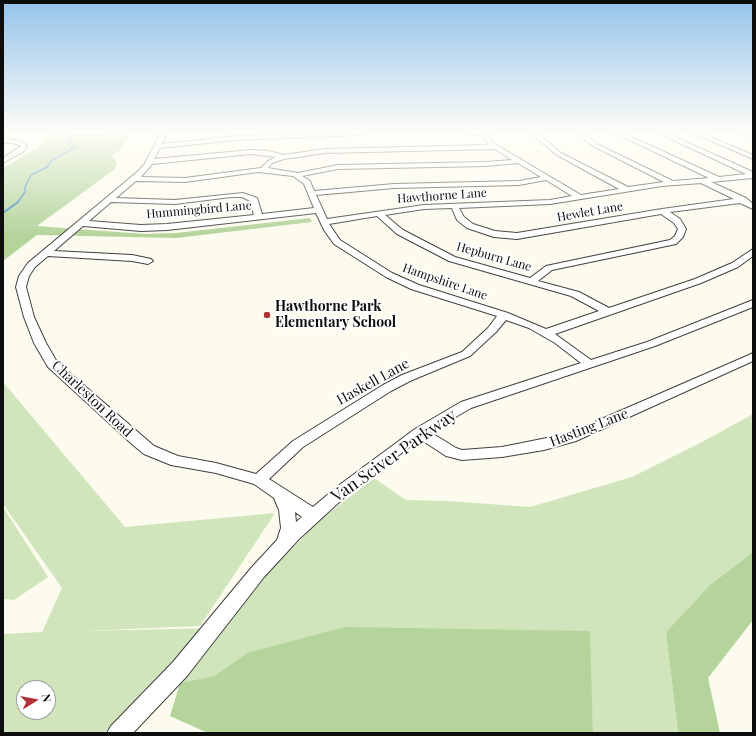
<!DOCTYPE html>
<html>
<head>
<meta charset="utf-8">
<style>
	body { margin:0 }
	#map { position:relative; width:756px; height:736px; overflow:hidden; background:#fdfbee; font-family:"Playfair Display",serif }
	canvas { display:block }
	.frame { position:absolute; inset:0; border:4px solid #0d0d0d; pointer-events:none }
	.north { position:absolute; left:16px; top:680px; width:40px; height:40px; box-sizing:border-box; background:#fff; border:1px solid #9e9e9e; border-radius:50%; rotate:79deg; font-size:11px; font-weight:700; line-height:16px; text-align:center; color:#0d0d0d }
	.north::after { content:''; display:block; margin:auto; width:14px; height:18px; background:#af3237; clip-path:polygon(50% 0,100% 100%,50% 72%,0 100%) }
</style>
</head>
<body>
<div id="map">
<canvas width="756" height="736"></canvas>
<div class="frame"></div>
<div class="north">N</div>
</div>
<script>
const g = document.querySelector('canvas').getContext('2d');
g.lineJoin = 'round';
function fillPath(path, color) {
  g.fillStyle = color;
  g.fill(path, 'evenodd');
}
function toPath(rows) {
  const path = new Path2D();
  for (const r of rows) {
    path.moveTo(r[0], r[1]);
    for (let i = 2; i < r.length; i += 2) path.lineTo(r[i], r[i + 1]);
  }
  return path;
}
function stroke(path, color, width, dash) {
  g.strokeStyle = color;
  g.lineWidth = width;
  g.lineCap = dash ? 'butt' : 'round';
  g.setLineDash(dash || []);
  g.stroke(path);
}
function label(font, color, halo, rows, align = 'center') {
  g.font = font + ' "Playfair Display",serif';
  g.lineWidth = 4;
  g.setLineDash([]);
  g.textBaseline = 'middle';
  g.strokeStyle = halo;
  g.fillStyle = color;
  for (const [text, x, y, turn = 0] of rows) {
    g.save();
    g.translate(x, y);
    g.rotate((+turn || 0) * Math.PI / 180);
    g.textAlign = isNaN(turn) ? turn : align;
    if (halo) g.strokeText(text, 0, 0);
    g.fillText(text, 0, 0);
    g.restore();
  }
}
const green = toPath([
	[3,382,125,527,275,513,200,626,82,631,213,628,104,733,3,733,3,634,42,632,62,588,3,504],
	[24,688,48,688,48,712,24,712],
	[753,414,753,552,710,585,666,632,678,733,593,733,589,631,247,653,214,676,180,683,263,578,319,521,374,478,406,500,448,501,530,507,632,477,702,442],
	[3,507,48,577,14,600,3,599]
]);
const forest = toPath([
	[54,133,111,133,130,136,120,150,112,156,117,163,115,169,37,226,144,234,176,233,310,218,312,222,176,238,37,235,3,261,3,168,41,146,44,139],
	[753,552,753,620,708,678,720,733,678,733,666,632,710,585],
	[345,627,590,631,593,733,208,733,170,716,180,683,214,676,247,653]
]);
const streamFar1 = toPath([
	[17,203,25,192,25,187,31,175,47,167,52,160,76,147,68,138,71,135]
]);
const stream = toPath([
	[3,213,18,202]
]);
const minor = toPath([
	[70,133,105,133,102,135,73,135,70,133],
	[161,133,167,133,162,144,236,136,365,133,362,135,236,140,160,148,154,159,251,150,269,151,283,155,325,149,489,145,483,136,464,133,488,133,491,140,495,144,581,195,619,189,557,155,530,133,537,133,561,153,628,187,664,182,593,146,577,133,584,133,597,144,673,181,709,178,615,133,623,133,719,177,746,174,658,133,666,133,753,172,753,178,711,182,746,198,753,204,753,209,740,203,670,212,680,219,686,229,683,237,676,244,552,270,538,281,579,292,609,308,695,279,732,263,753,249,753,256,738,267,701,283,555,334,591,360,647,342,753,300,753,307,655,346,471,408,430,432,456,448,462,450,502,447,567,434,749,355,753,353,753,361,576,441,544,450,502,457,462,460,446,456,420,439,348,494,299,539,264,577,187,676,133,733,107,733,111,726,173,662,252,567,277,540,281,528,279,510,274,498,254,484,216,473,171,465,144,454,133,445,48,367,34,343,24,317,16,287,19,276,28,263,136,173,144,165,161,133],
	[495,149,512,160,486,162,338,165,298,173,268,168,272,163,284,159,325,153,495,149],
	[251,154,276,157,268,161,261,168,185,178,141,177,152,164,251,154],
	[518,163,541,177,519,181,394,184,314,191,310,181,302,176,338,169,486,166,518,163],
	[258,172,293,176,304,184,314,208,262,214,257,198,243,193,175,200,116,198,136,181,185,182,258,172],
	[546,180,572,196,550,200,424,205,327,219,316,195,394,188,519,185,546,180],
	[701,183,734,199,662,209,517,233,495,231,473,224,464,217,459,208,550,204,662,186,701,183],
	[231,197,242,197,250,201,254,215,167,224,141,225,89,221,111,202,175,204,231,197],
	[452,208,457,220,467,228,494,237,517,239,661,214,674,223,678,229,675,236,670,240,546,266,530,278,455,257,403,230,385,215,424,209,452,208],
	[316,213,324,230,334,244,386,277,411,289,497,316,488,328,462,352,402,375,383,385,293,441,256,474,216,463,178,456,154,446,57,362,46,343,34,317,26,287,29,276,35,267,48,256,132,261,148,264,153,261,151,259,132,255,54,251,83,226,141,231,167,230,316,213],
	[377,216,397,234,449,261,571,296,599,311,546,329,508,313,419,285,392,273,340,240,329,224,377,216],
	[506,320,529,328,555,343,581,363,461,402,415,429,338,486,313,507,269,479,303,447,391,391,410,381,470,356,496,332,506,320],
	[295,512,302,517,296,522,295,512],
	[693,133,702,133,753,155,753,159,693,133],
	[743,133,753,134,753,138,744,134,743,133],
	[3,138,21,141,27,146,24,151,3,163,3,158,21,146,17,144,3,142,3,138]
]);
const markers = [
	[267,315,4,"#af3237"]
];
const farStreetnames = [
	["Hawthorne Lane",442,196,-4],
	["Hummingbird Lane",199,210,-5],
	["Hewlet Lane",590,212,-10],
	["Hepburn Lane",494,257,16],
	["Hampshire Lane",445,282,19]
];
const poiNames = [
	["Hawthorne Park",275,307],
	["Elementary School",275,323]
];
const streetNames = [
	["Haskell Lane",373,382,-29],
	["Charleston Road",92,399,43],
	["Hasting Lane",589,428,-21]
];
const nearStreetnames = [
	["Van Sciver Parkway",394,456,-35]
];
fillPath(green, '#d0e5bb');
fillPath(forest, '#b4d49c');
stroke(streamFar1, '#468ec0', 1.5);
stroke(stream, '#468ec0', 2);
stroke(minor, '#404040', 2);
fillPath(minor, '#fff');
const sky = g.createLinearGradient(0, 0, 0, 236);
sky.addColorStop(0, '#95c3eb');
sky.addColorStop(0.56, '#fefdf7');
sky.addColorStop(1, '#fefdf700');
g.fillStyle = sky;
g.fillRect(0, 0, 756, 236);
for (const [x, y, r, color] of markers) {
  const dot = new Path2D();
  dot.arc(x, y, r, 0, 2 * Math.PI);
  g.fillStyle = color;
  g.fill(dot);
  stroke(dot, '#fff', 1.5);
}
label('12px', '#0d0d0d', '#fff', farStreetnames);
label('bold 14px', '#0d0d0d', '#fff', poiNames, 'left');
label('14px', '#0d0d0d', '#fff', streetNames);
label('17px', '#0d0d0d', '#fff', nearStreetnames);
</script>
</body>
</html>
